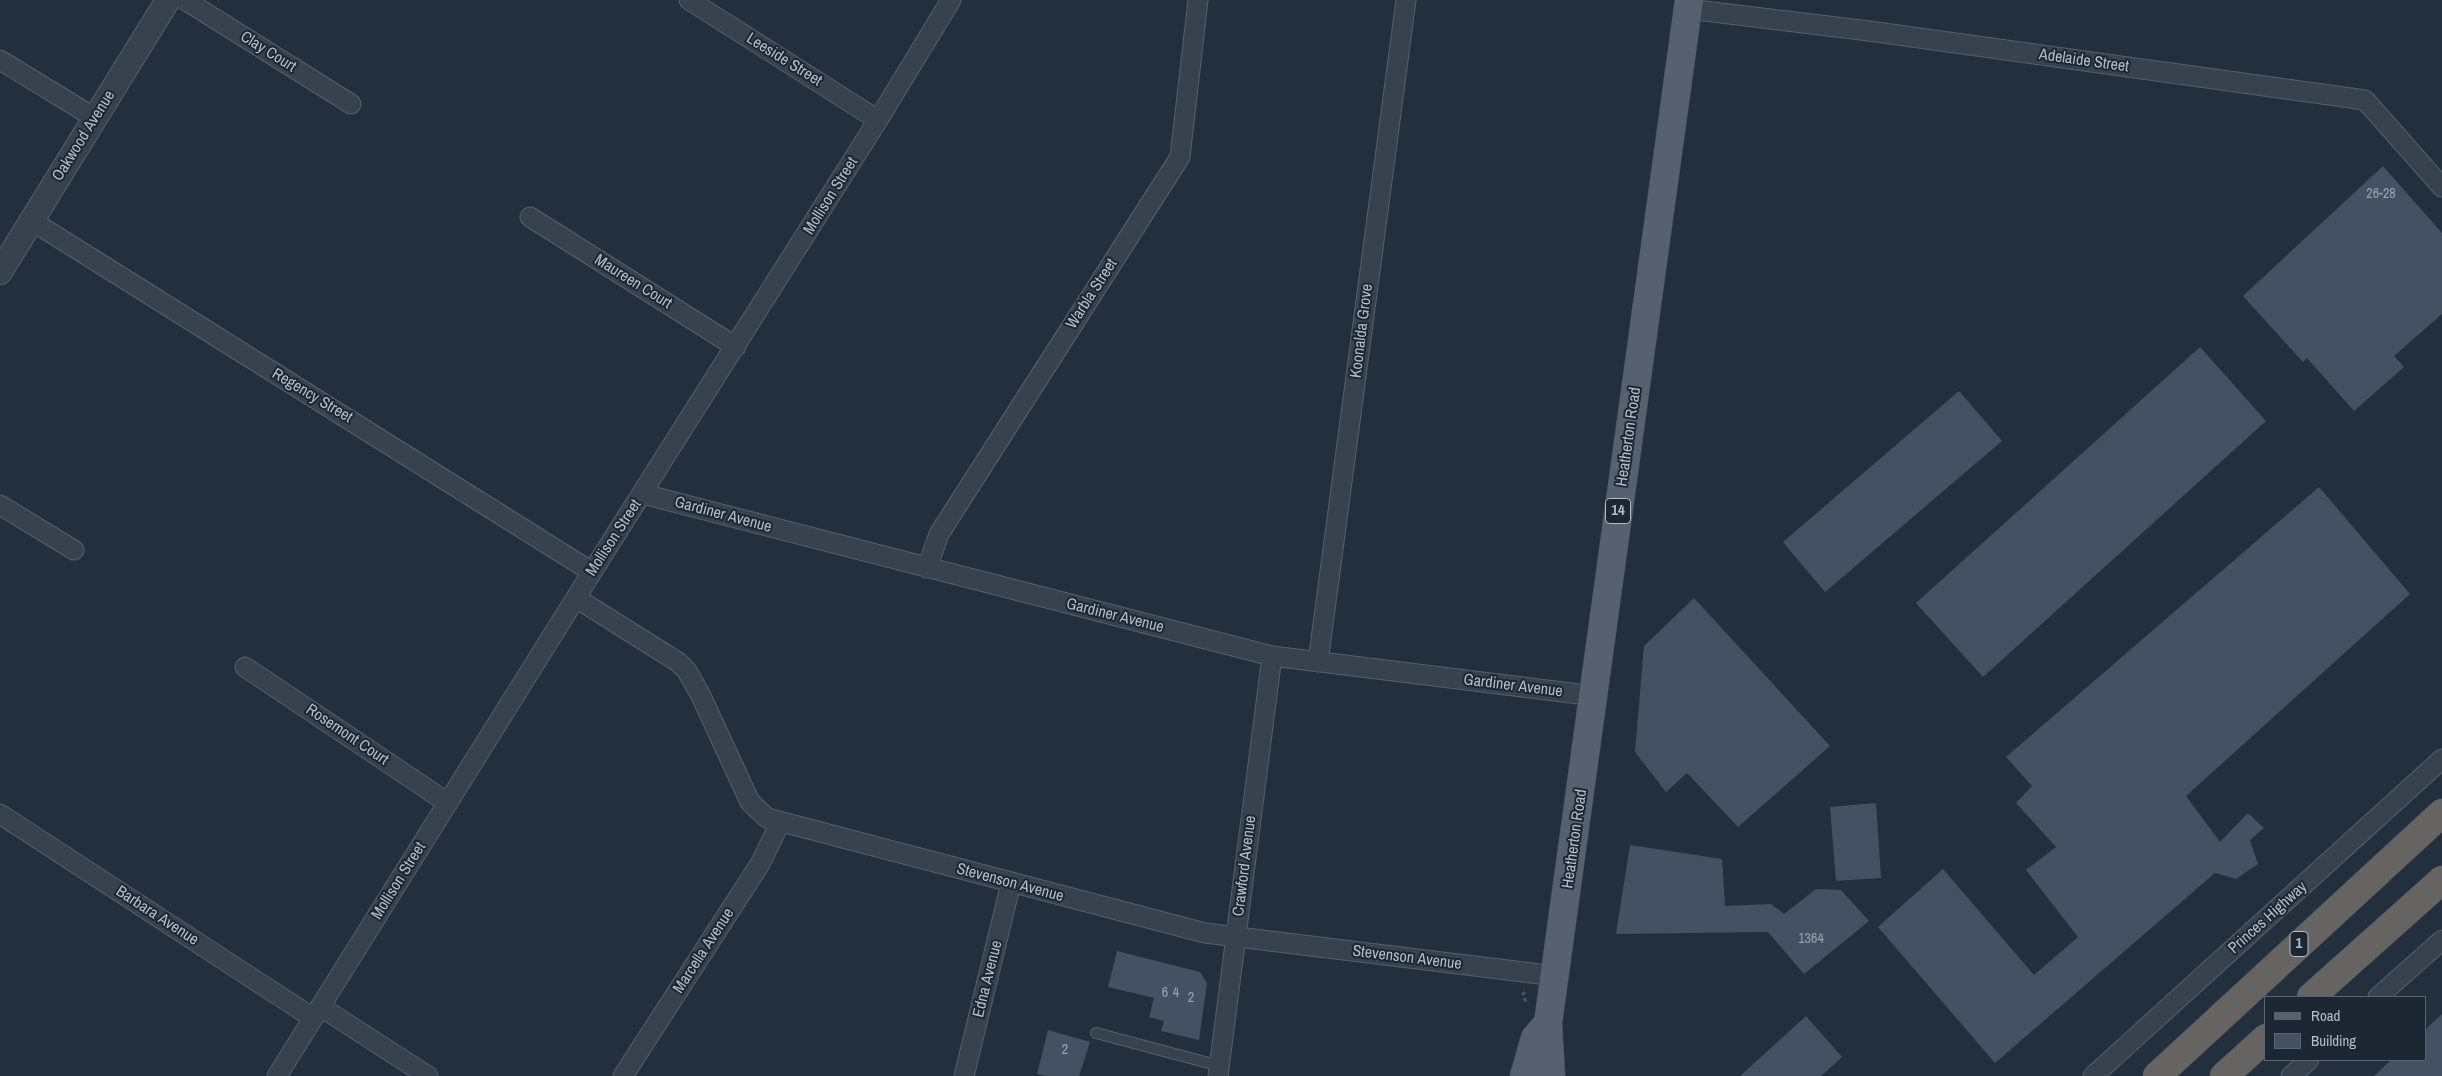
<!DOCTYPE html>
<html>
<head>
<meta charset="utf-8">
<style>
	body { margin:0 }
	#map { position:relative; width:2442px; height:1076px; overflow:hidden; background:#242f3e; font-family:"Archivo Narrow",sans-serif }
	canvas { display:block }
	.legend { position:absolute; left:2264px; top:996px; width:162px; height:65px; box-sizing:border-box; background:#1d2633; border:1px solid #59626f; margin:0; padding:6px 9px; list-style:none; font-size:15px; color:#b4bcc9 }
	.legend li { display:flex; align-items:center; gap:10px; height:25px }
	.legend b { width:25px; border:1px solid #59626f }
</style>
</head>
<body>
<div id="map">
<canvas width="2442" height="1076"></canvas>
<ul class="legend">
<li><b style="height:6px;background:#56606e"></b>Road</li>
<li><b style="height:14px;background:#455162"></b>Building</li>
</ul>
</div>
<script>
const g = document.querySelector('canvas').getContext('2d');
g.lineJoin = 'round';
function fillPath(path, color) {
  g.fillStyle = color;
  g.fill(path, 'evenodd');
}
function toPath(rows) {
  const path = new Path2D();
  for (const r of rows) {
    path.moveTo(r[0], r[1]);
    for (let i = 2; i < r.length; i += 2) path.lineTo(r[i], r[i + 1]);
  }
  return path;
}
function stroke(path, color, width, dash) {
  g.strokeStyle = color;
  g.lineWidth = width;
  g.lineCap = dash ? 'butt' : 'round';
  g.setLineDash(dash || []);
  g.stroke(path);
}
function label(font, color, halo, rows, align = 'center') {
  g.font = font + ' "Archivo Narrow",sans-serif';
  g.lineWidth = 4;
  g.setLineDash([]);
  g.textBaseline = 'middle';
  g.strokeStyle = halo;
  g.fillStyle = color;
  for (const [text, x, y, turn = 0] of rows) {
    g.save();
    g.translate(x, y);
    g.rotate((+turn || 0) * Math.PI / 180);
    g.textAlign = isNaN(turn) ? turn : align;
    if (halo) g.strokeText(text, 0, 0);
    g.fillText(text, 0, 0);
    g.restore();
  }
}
const building = toPath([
	[2383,166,2442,233,2442,314,2394,356,2404,367,2354,411,2307,358,2303,362,2243,296],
	[2200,347,2266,421,1983,677,1916,603],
	[1959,391,2002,441,1825,592,1783,542],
	[2319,487,2410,594,2186,796,2220,842,2248,813,2264,828,2250,840,2258,864,2236,879,2215,873,1995,1063,1878,927,1943,869,2034,975,2078,937,2026,870,2056,847,2016,803,2032,786,2006,757],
	[1694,598,1830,746,1738,827,1687,773,1666,792,1635,752,1644,646],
	[1876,803,1881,878,1836,881,1830,807],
	[1630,845,1722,859,1725,906,1771,904,1784,914,1816,889,1841,890,1869,921,1804,974,1768,932,1616,934],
	[1117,951,1200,972,1207,983,1199,1040,1161,1031,1164,1021,1149,1017,1154,998,1108,987],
	[2442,1014,2442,1076,2374,1076,2391,1060,2426,1060,2426,1029],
	[1806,1016,1842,1057,1821,1076,1740,1076],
	[1048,1030,1090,1042,1079,1076,1046,1076,1037,1074]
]);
const path = toPath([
	[1525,992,1522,995,1527,1003]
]);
const service = toPath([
	[1096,1033,1220,1066]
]);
const minor = toPath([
	[185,0,351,104],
	[689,0,878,120],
	[1688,9,1869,31,2365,100,2442,187],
	[0,60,95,118],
	[530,217,736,347],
	[32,221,592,572],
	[643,494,1272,656,1595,696],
	[0,505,74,550],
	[927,568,939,534,1180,157,1198,0],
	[576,598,678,662,687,671,701,696,750,802,767,818,1205,933,1556,976],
	[1318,662,1406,0],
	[245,667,448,803],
	[0,814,313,1018],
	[2378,997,2442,940],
	[321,1007,428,1076],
	[277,1076,592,572,878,120,951,0],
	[623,1076,760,864,780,823],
	[964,1076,1011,883],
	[1218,1076,1272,656],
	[2093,1076,2442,759],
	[2291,1076,2309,1060]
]);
const tertiary = toPath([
	[0,272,168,0]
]);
const primary = toPath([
	[1524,1076,1535,1038,1548,1023],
	[1551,1076,1548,1023,1689,0]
]);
const trunk = toPath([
	[2311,997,2442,880],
	[2157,1076,2442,813],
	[2224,1076,2266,1038]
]);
const numberNames = [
	["26-28",2381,194],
	["1364",1811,939],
	["6",1165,993],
	["4",1176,993],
	["2",1191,998],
	["2",1065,1050]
];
const shields = [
	[1618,511,25],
	[2299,944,18]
];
const shieldNames = [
	["14",1618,511],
	["1",2299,944]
];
const streetNames = [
	["Clay Court",268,52,32],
	["Leeside Street",784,60,32],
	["Adelaide Street",2084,61,8],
	["Oakwood Avenue",84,136,-58],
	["Mollison Street",831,196,-58],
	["Maureen Court",633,282,32],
	["Warbla Street",1092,294,-57],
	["Koonalda Grove",1362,331,-83],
	["Regency Street",312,396,31],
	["Heatherton Road",1629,437,-82],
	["Gardiner Avenue",723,515,15],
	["Mollison Street",614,538,-57],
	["Gardiner Avenue",1115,616,14],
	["Gardiner Avenue",1513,686,7],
	["Rosemont Court",347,735,34],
	["Heatherton Road",1575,839,-82],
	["Crawford Avenue",1245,866,-83],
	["Mollison Street",399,881,-58],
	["Stevenson Avenue",1010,883,15],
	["Barbara Avenue",157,916,33],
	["Princes Highway",2268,918,-42],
	["Marcella Avenue",704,951,-57],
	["Stevenson Avenue",1407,958,7],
	["Edna Avenue",988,979,-76]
];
fillPath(building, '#455162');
stroke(service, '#565f6c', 12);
stroke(minor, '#565f6c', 21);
stroke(tertiary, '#565f6c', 26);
stroke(primary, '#414a57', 29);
stroke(trunk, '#434c59', 29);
stroke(path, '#44595c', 3, [4, 4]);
stroke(service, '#38414e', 10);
stroke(minor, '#38414e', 19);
stroke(tertiary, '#38414e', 24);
stroke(primary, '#56606e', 28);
stroke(trunk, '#656462', 28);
label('14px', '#98a1af', null, numberNames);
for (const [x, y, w] of shields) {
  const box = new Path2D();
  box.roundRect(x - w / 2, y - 12.5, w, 25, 4);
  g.fillStyle = '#1d2633';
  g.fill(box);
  stroke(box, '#b4bcc9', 1);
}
label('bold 15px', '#b4bcc9', null, shieldNames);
label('16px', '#b4bcc9', '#1d2633', streetNames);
</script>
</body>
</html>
